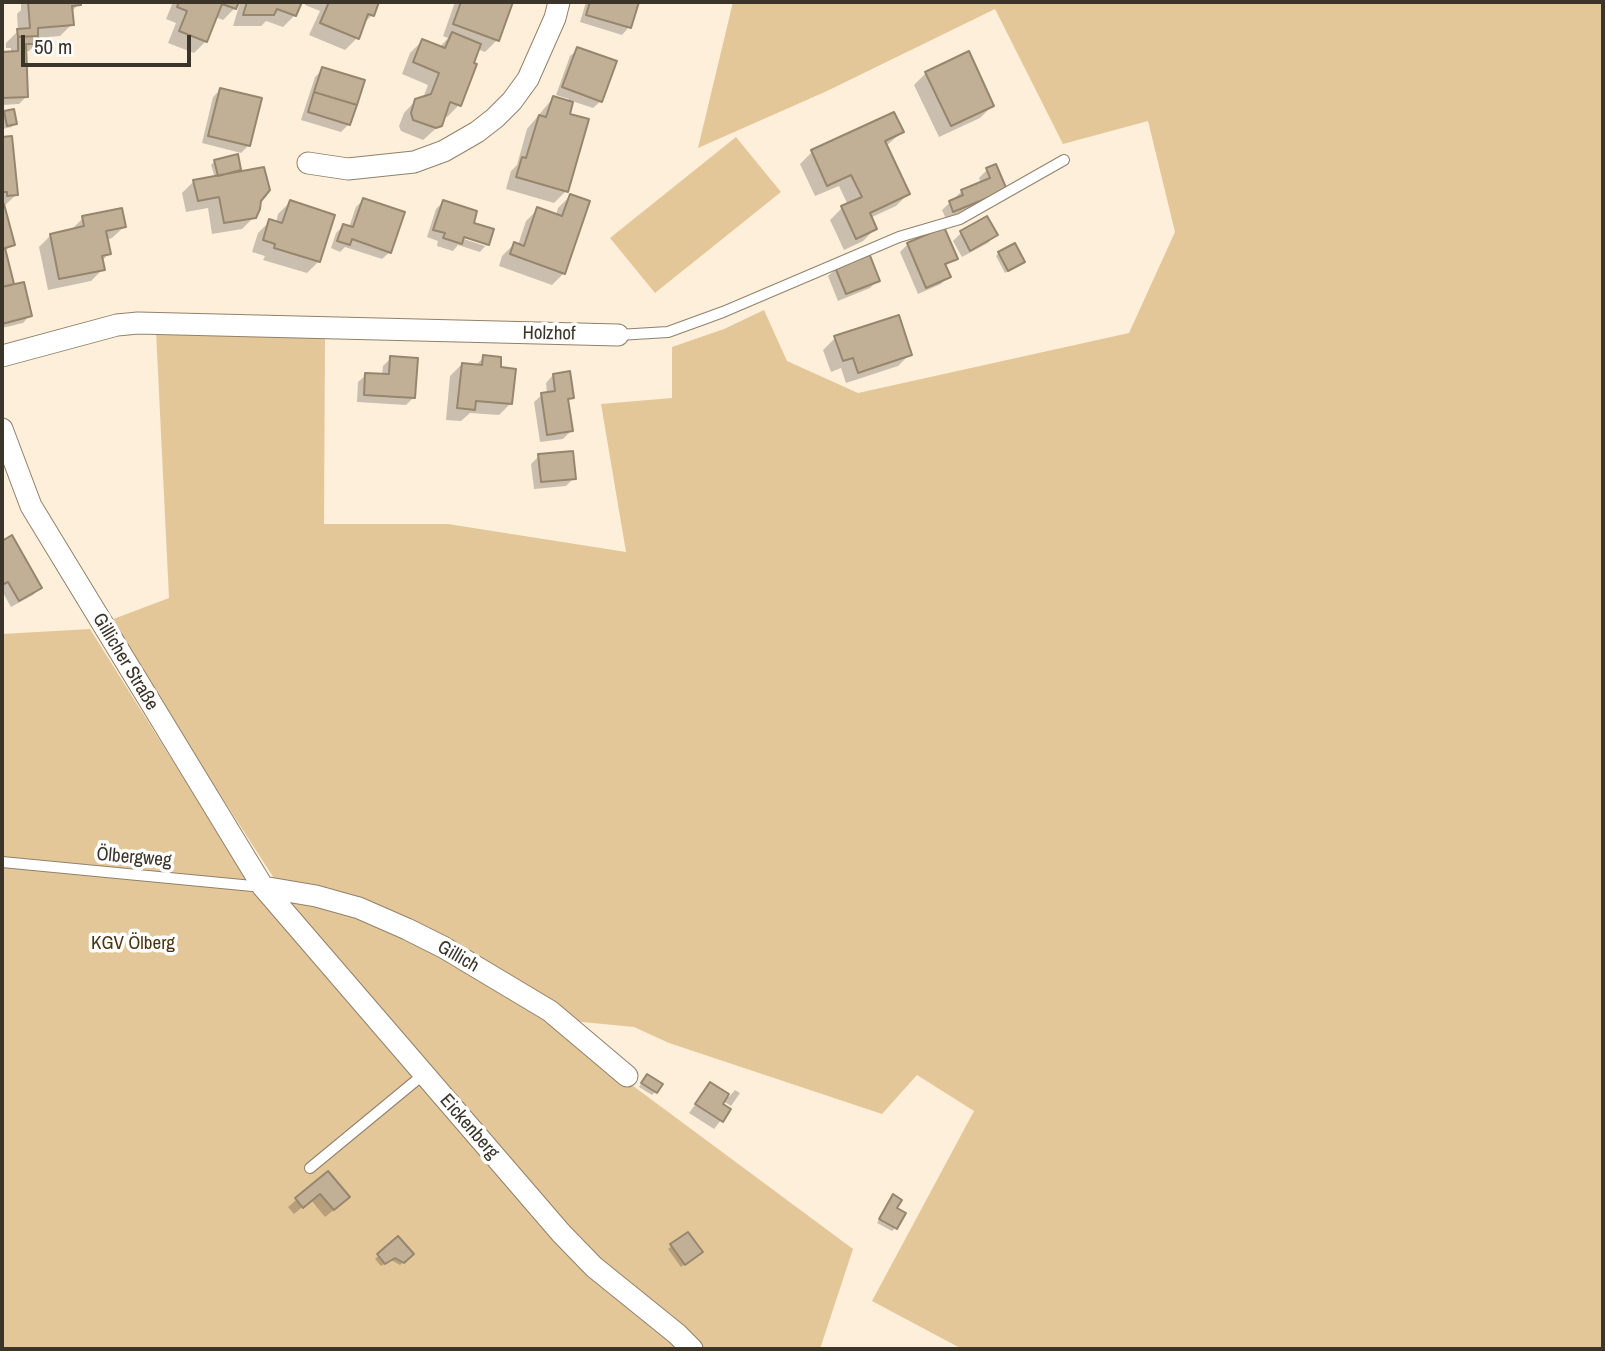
<!DOCTYPE html>
<html>
<head>
<meta charset="utf-8">
<style>
	body { margin:0 }
	#map { position:relative; width:1605px; height:1351px; overflow:hidden; background:#fdefda; font-family:"Archivo Narrow",sans-serif }
	canvas { display:block }
	.frame { position:absolute; inset:0; border:4px solid #3a3429; pointer-events:none }
	.scale { position:absolute; left:21px; top:35px; width:170px; height:32px; box-sizing:border-box; border:4px solid #3a3429; border-top:0; padding-left:9px; font-size:21px; line-height:24px; white-space:nowrap; color:#3a3429; -webkit-text-stroke:5px #fefefe; paint-order:stroke }
</style>
</head>
<body>
<div id="map">
<canvas width="1605" height="1351"></canvas>
<div class="frame"></div>
<div class="scale">50 m</div>
</div>
<script>
const g = document.querySelector('canvas').getContext('2d');
g.lineJoin = 'round';
function fillPath(path, color) {
  g.fillStyle = color;
  g.fill(path, 'evenodd');
}
function toPath(rows) {
  const path = new Path2D();
  for (const r of rows) {
    path.moveTo(r[0], r[1]);
    for (let i = 2; i < r.length; i += 2) path.lineTo(r[i], r[i + 1]);
  }
  return path;
}
function stroke(path, color, width, dash) {
  g.strokeStyle = color;
  g.lineWidth = width;
  g.lineCap = dash ? 'butt' : 'round';
  g.setLineDash(dash || []);
  g.stroke(path);
}
function label(font, color, halo, rows, align = 'center') {
  g.font = font + ' "Archivo Narrow",sans-serif';
  g.lineWidth = 7;
  g.setLineDash([]);
  g.textBaseline = 'middle';
  g.strokeStyle = halo;
  g.fillStyle = color;
  for (const [text, x, y, turn = 0] of rows) {
    g.save();
    g.translate(x, y);
    g.rotate((+turn || 0) * Math.PI / 180);
    g.textAlign = isNaN(turn) ? turn : align;
    if (halo) g.strokeText(text, 0, 0);
    g.fillText(text, 0, 0);
    g.restore();
  }
}
const green = toPath([
	[733,2,1603,2,1603,1349,962,1349,872,1301,974,1111,917,1075,882,1114,669,1043,634,1027,562,1020,617,1074,853,1249,820,1349,2,1349,2,634,90,629,251,886,288,900,108,621,169,598,156,331,325,336,324,524,448,524,626,552,601,404,672,398,672,347,724,329,764,310,787,361,858,393,1129,333,1175,232,1148,121,1063,144,995,9,827,91,698,148],
	[736,137,781,192,655,293,610,238]
]);
const shadow = toPath([
	[21,2,79,2,79,4,71,12,72,24,60,36,37,38,37,43,29,51,24,51,27,96,19,104,2,105,2,54,11,54,11,48,6,48,6,43,18,31,17,14,21,10],
	[173,2,300,2,295,15,283,27,266,21,261,26,233,26,240,3,223,20,215,17,206,41,194,53,168,43,176,23,166,19],
	[306,2,378,2,372,15,362,25,357,38,345,50,309,35,320,11,305,5],
	[455,2,511,2,497,40,485,52,477,49,472,63,475,65,459,105,447,117,443,116,440,125,423,140,401,131,399,126,404,113,416,100,423,98,428,85,402,74,410,53,422,41,439,48,448,38,443,36],
	[586,2,637,2,629,27,622,35,580,22],
	[578,49,601,101,593,108,572,101,568,115,566,191,554,203,506,189,511,171,517,165,527,129,553,98,568,102,569,99,556,95,570,56],
	[323,69,349,124,341,132,301,120,315,77],
	[926,73,992,106,980,118,939,137,914,85],
	[220,90,249,145,241,153,202,143,213,97],
	[13,111,15,123,12,127,2,129,2,113],
	[902,132,886,146,908,194,896,206,870,218,875,229,863,241,844,250,830,220,842,208,848,205,839,186,815,196,800,164,812,152],
	[2,138,10,138,16,195,3,207,13,244,4,252,13,286,30,315,23,323,2,328],
	[215,161,239,169,235,174,262,198,254,217,242,229,212,234,208,208,186,212,182,193,194,181,215,178,211,165],
	[995,166,997,198,946,219,942,210,962,191,981,183,979,178,987,170],
	[570,196,564,273,552,285,499,266,502,256,514,244,518,245,526,221,538,209,556,215,558,208],
	[363,200,390,252,382,259,345,247,340,252,331,248,336,233,343,226,349,227,356,207],
	[444,201,472,224,487,244,480,252,458,245,453,251,437,246,438,241,427,237,436,209],
	[456,233,485,242,485,246,455,236],
	[290,202,319,261,307,273,263,260,265,256,252,252,258,233,270,221,276,223,278,214],
	[83,218,124,227,112,238,106,240,109,253,102,261,103,269,91,281,48,290,39,247,51,235,71,230],
	[987,219,996,235,988,243,962,257,953,241,961,233],
	[908,244,956,258,944,267,948,276,941,284,918,294,900,252],
	[999,253,1019,265,1005,273,996,256],
	[836,269,878,280,870,288,838,301,828,276],
	[835,338,910,354,898,366,846,383,841,368,831,372,823,350],
	[484,357,499,369,511,403,499,415,470,413,461,421,446,420,450,376,462,364,475,366],
	[391,358,414,397,406,405,357,402,358,382,366,375,382,376,383,366],
	[553,375,572,397,567,402,571,431,563,439,540,442,534,402,542,395,547,394,546,383],
	[539,456,574,478,566,486,534,489,531,464],
	[12,538,40,588,33,595,11,607,2,591,2,543],
	[644,1079,655,1092,652,1095,639,1087],
	[710,1084,729,1097,735,1090,740,1093,731,1106,723,1101,721,1105,729,1110,714,1129,689,1113],
	[327,1173,340,1205,325,1217,311,1200,294,1214,288,1207],
	[890,1200,895,1209,895,1228,892,1231,877,1223],
	[687,1234,697,1255,681,1267,668,1249],
	[398,1238,411,1254,400,1265,391,1260,381,1266,375,1259]
]);
const building = toPath([
	[28,2,81,2,81,5,72,6,74,25,38,28,38,36,18,37,17,29,30,28,28,2],
	[179,2,239,2,236,9,222,4,207,42,179,31,187,11,177,7,179,2],
	[247,2,302,2,296,16,277,9,274,15,243,15,247,2],
	[329,2,379,2,374,16,368,14,359,39,320,23,329,2],
	[461,2,513,2,499,41,453,24,461,2],
	[590,2,639,2,631,28,586,15,590,2],
	[452,32,481,44,474,63,477,64,461,106,450,102,442,126,436,128,413,120,411,113,415,99,431,94,439,73,413,62,422,39,445,48,452,32],
	[38,36,39,44,26,44,28,97,2,98,2,52,18,51,18,37,38,36],
	[577,47,617,61,602,102,562,87,577,47],
	[969,51,994,106,951,126,925,72,969,51],
	[322,67,365,80,357,105,314,92,322,67],
	[220,88,262,98,250,146,208,136,220,88],
	[314,92,357,105,350,125,308,112,314,92],
	[553,96,573,102,570,114,589,119,568,192,516,177,522,157,526,158,539,115,546,117,553,96],
	[14,109,17,124,7,126,4,111,14,109],
	[894,112,904,132,885,141,910,194,870,213,877,229,856,239,841,206,862,197,851,175,827,186,811,150,894,112],
	[12,136,18,195,7,196,7,192,2,192,2,137,12,136],
	[238,154,241,170,218,176,214,160,238,154],
	[996,164,1007,190,953,212,949,201,963,195,961,190,990,178,986,168,996,164],
	[264,167,270,190,261,201,260,209,256,218,224,223,219,197,198,201,193,180,264,167],
	[570,194,590,201,565,274,510,254,514,242,524,246,537,207,562,216,570,194],
	[363,198,405,212,391,253,352,239,350,245,337,241,343,224,353,227,363,198],
	[290,200,335,215,320,262,274,248,275,244,263,240,269,219,282,223,290,200],
	[443,200,477,211,474,223,494,229,489,245,464,237,462,244,443,238,445,233,433,230,443,200],
	[4,204,15,245,2,249,2,205,4,204],
	[122,208,126,227,106,231,111,254,102,256,105,270,59,279,50,234,84,226,82,216,122,208],
	[987,216,998,235,970,251,960,231,987,216],
	[944,227,958,259,945,264,951,277,926,288,907,243,944,227],
	[1015,243,1025,262,1008,271,998,252,1015,243],
	[5,248,14,284,2,287,2,249,5,248],
	[869,253,880,281,846,294,835,267,869,253],
	[24,282,32,316,2,324,2,287,24,282],
	[899,315,912,355,858,373,853,358,843,361,834,336,899,315],
	[483,355,501,357,501,367,516,369,512,404,476,401,475,410,457,408,462,363,482,365,483,355],
	[390,356,418,358,415,398,364,395,365,373,389,374,390,356],
	[570,371,574,398,568,399,573,431,547,435,541,393,555,391,553,374,570,371],
	[573,451,576,479,541,482,538,454,573,451],
	[12,535,42,588,19,601,8,582,2,585,2,541,12,535],
	[647,1074,663,1084,657,1093,641,1083,647,1074],
	[710,1082,729,1094,723,1104,731,1109,723,1122,695,1104,710,1082],
	[328,1171,350,1197,334,1210,320,1194,303,1208,295,1198,328,1171],
	[893,1194,902,1200,897,1208,906,1213,897,1229,879,1219,893,1194],
	[688,1232,703,1252,685,1265,670,1244,688,1232],
	[398,1236,414,1254,404,1263,395,1258,385,1264,377,1254,398,1236]
]);
const service = toPath([
	[618,335,668,332,723,312,899,237,960,219,1064,160],
	[2,862,263,887],
	[310,1168,424,1074]
]);
const minor = toPath([
	[308,163,348,169,414,162,444,151,477,132,495,118,512,101,528,79,555,18,559,2],
	[2,356,117,325,138,323,618,335],
	[2,429,31,506,263,887,561,1233,594,1267,677,1334,692,1349],
	[263,887,316,896,359,908,407,929,443,947,550,1011,627,1076]
]);
const streetNames = [
	["Holzhof",549,334,1],
	["Gillicher Straße",125,662,59],
	["Ölbergweg",134,858,5],
	["Gillich",458,957,30],
	["Eickenberg",469,1127,49]
];
const parkNames = [
	["KGV Ölberg",133,944]
];
fillPath(green, '#e4c799');
fillPath(shadow, '#0003');
fillPath(building, '#c1b096');
stroke(building, '#96866e', 2);
stroke(service, '#918169', 12);
stroke(minor, '#918169', 23);
stroke(service, '#fff', 10);
stroke(minor, '#fff', 21);
label('19px', '#3a3429', '#fefefe', streetNames);
label('19px', '#4a350e', '#fefefe', parkNames);
</script>
</body>
</html>
